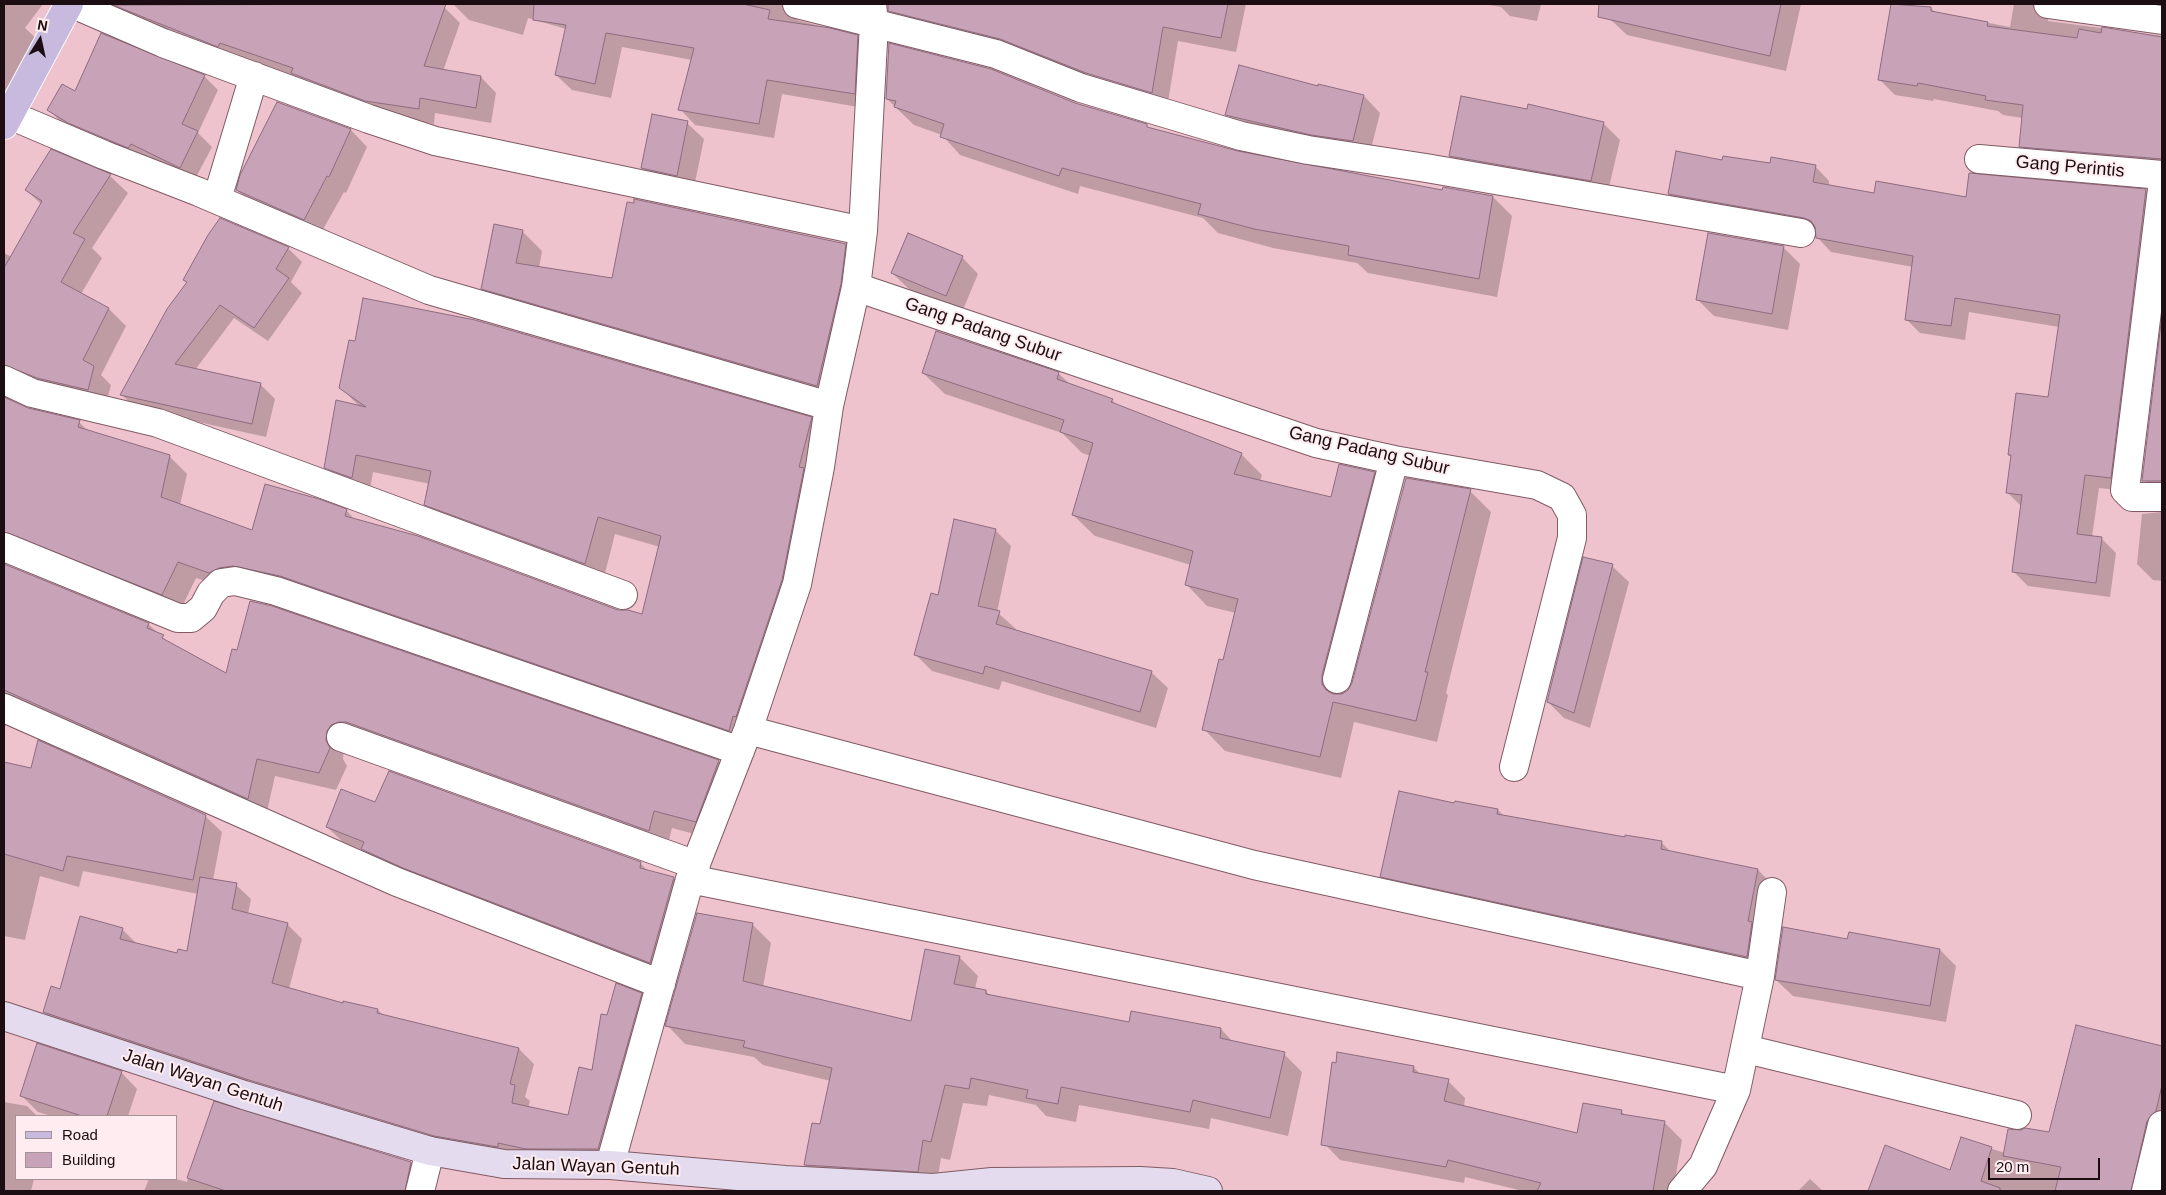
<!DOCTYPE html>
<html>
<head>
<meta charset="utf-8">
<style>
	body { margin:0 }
	#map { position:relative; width:2166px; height:1195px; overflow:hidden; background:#efc3cd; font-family:Helvetica,sans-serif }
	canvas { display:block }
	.frame { position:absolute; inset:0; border:5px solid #1b0d11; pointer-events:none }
	.legend { position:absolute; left:15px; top:1115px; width:162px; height:65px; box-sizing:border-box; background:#feecf0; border:1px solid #a39397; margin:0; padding:6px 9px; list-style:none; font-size:15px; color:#1b0d11 }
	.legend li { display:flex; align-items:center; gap:10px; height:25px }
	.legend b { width:25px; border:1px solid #a39397 }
	.north { position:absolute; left:15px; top:15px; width:50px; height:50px; -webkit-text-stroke:4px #feecf0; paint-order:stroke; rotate:10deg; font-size:14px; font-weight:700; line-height:20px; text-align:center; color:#1b0d11 }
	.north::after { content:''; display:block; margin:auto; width:18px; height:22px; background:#1b0d11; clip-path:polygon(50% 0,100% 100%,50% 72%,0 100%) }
	.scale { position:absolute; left:1988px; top:1158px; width:112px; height:22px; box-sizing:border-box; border:2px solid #1b0d11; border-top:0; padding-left:6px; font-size:15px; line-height:18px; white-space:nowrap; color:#1b0d11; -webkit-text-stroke:4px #feecf0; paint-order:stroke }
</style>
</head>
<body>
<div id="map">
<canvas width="2166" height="1195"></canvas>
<div class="frame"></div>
<ul class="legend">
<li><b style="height:6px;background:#c8b9de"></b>Road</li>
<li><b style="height:14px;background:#c8a3b8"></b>Building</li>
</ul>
<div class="north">N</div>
<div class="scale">20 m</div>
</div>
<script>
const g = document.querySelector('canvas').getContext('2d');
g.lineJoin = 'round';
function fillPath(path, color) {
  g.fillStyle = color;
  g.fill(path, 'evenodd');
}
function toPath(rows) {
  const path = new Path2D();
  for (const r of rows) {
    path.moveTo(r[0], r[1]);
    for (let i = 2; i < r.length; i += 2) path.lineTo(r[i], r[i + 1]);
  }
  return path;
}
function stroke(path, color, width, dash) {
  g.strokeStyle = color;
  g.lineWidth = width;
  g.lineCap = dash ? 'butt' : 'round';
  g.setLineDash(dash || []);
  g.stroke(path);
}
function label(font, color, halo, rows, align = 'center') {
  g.font = font + ' Helvetica,sans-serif';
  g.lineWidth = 4;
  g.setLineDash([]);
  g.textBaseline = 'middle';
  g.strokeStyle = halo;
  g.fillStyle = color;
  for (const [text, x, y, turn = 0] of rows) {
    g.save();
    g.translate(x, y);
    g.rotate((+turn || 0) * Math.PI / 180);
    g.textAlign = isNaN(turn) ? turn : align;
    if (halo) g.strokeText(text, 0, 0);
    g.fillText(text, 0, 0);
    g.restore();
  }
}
const shadow = toPath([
	[4,4,43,4,25,28,41,43,4,99],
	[115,4,433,4,445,8,460,23,443,71,481,77,496,93,491,123,435,113,434,124,381,116,130,20],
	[453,4,809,4,797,17,797,20,857,36,873,52,870,109,782,94,774,138,695,125,680,109,692,60,622,47,611,98,572,90,556,75,566,29,528,18,523,35,469,20],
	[888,4,1246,4,1236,52,1178,41,1167,108,905,26,890,10],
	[1483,4,1541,4,1537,21,1510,16,1501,7],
	[1613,4,1801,4,1786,71,1627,35,1610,19],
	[1892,4,1931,8,1936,13,2010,27,2014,4,2162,4,2162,17,2052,10,2048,19,2048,21,2162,36,2162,173,2036,162,2020,146,2023,118,2003,115,1998,111,1934,99,1933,101,1895,95,1879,79],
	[204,76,218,90,198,133,212,147,194,181,63,124,49,110],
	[1319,85,1364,96,1380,113,1369,157,1243,131,1227,115],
	[887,99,1075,104,1146,125,1151,130,1238,153,1443,192,1444,188,1493,197,1512,216,1497,297,1368,273,1357,263,1273,248,1218,233,1203,218,1080,186,1078,194,960,155,942,135,914,125],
	[278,103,351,130,367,147,346,193,344,192,320,235,254,206,237,190],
	[1528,111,1603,123,1620,140,1607,196,1467,172,1450,156],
	[687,123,704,139,693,192,658,184,642,168],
	[51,151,110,176,128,193,92,248,102,258,81,294,109,309,126,326,101,375,111,385,105,407,7,391,5,399,25,408,79,422,89,432,169,456,187,474,180,505,253,531,346,510,355,520,617,611,643,616,660,547,615,534,603,581,443,522,426,504,430,484,373,472,369,495,343,485,326,467,359,406,340,387,811,418,828,436,746,747,196,578,180,611,6,559,6,566,148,624,170,644,227,675,238,651,271,607,719,762,736,779,713,839,672,828,667,848,344,749,343,759,347,766,336,790,275,776,266,816,4,697,4,434,11,438,4,426,4,253,12,257,41,204,26,190],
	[1723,162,1815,166,1829,181,1829,186,1875,195,1967,198,2146,190,2160,205,2125,491,2099,488,2092,537,2101,538,2116,553,2110,597,2028,586,2013,571,2022,507,2008,493,2012,458,2009,455,2049,399,2059,327,1969,312,1965,340,1920,333,1906,319,1913,267,1831,252,1817,237,1817,231,1683,208,1669,194],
	[522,231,542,251,539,268,613,280,845,245,865,265,838,406,503,309,482,288],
	[1783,247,1800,264,1788,330,1714,316,1698,300],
	[288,248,302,262,291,282,302,293,268,341,234,318,195,370,261,385,275,399,266,437,135,408,121,394,188,283],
	[962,257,978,274,962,312,909,289,892,273],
	[937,332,1059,374,1071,385,1112,400,1119,407,1241,454,1262,475,1260,481,1332,499,1374,473,1395,494,1343,694,1349,690,1470,491,1491,512,1446,693,1448,695,1437,742,1354,722,1341,778,1225,751,1204,729,1236,613,1207,606,1186,584,1191,565,1095,536,1073,515,1091,456,1082,453,1062,433,945,394,923,373],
	[2162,332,2162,497,2145,481],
	[2162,512,2162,581,2153,580,2137,564,2142,514],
	[995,530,1011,546,997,612,1016,629,1015,631,1151,672,1168,688,1156,728,1002,681,999,690,932,671,915,654,939,596],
	[1612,566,1629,582,1590,728,1564,718,1548,702],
	[4,763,205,816,222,832,213,880,236,885,251,899,248,914,287,924,302,939,289,989,344,1004,378,1010,384,1016,519,1049,534,1064,525,1097,530,1101,528,1108,569,1116,593,1072,608,1017,641,994,656,1009,613,1164,512,1161,59,1027,44,1012,61,991,122,929,137,944,178,954,188,952,198,894,83,871,79,887,40,876,25,940,4,936],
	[376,804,640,863,649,872,674,878,689,894,666,978,378,864,365,851,343,842,327,827],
	[1455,804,1498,810,1505,817,1626,838,1661,842,1671,852,1758,870,1774,886,1763,972,1397,892,1381,876],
	[698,914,753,925,771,943,763,987,912,1023,959,957,978,976,975,989,986,991,990,996,1130,1024,1221,1029,1233,1042,1284,1054,1302,1072,1288,1136,1211,1118,1209,1129,1079,1105,1076,1122,1046,1116,1036,1105,989,1095,987,1106,963,1103,950,1160,941,1158,936,1189,824,1183,806,1165,821,1126,831,1081,763,1065,754,1057,685,1044,667,1025],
	[1848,940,1940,950,1956,966,1946,1022,1793,996,1776,980],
	[2077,1026,2162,1047,2162,1135,2148,1191,1869,1191,1886,1147,1951,1171,1962,1139,2005,1153,2050,1134],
	[1413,1067,1422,1075,1448,1081,1465,1098,1464,1107,1578,1135,1621,1111,1626,1116,1665,1123,1682,1140,1673,1191,1523,1191,1465,1177,1464,1183,1340,1160,1323,1142],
	[121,1072,137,1089,128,1116,51,1116,38,1112,22,1096],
	[4,1102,27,1106,37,1116,16,1116,16,1179,34,1179,31,1191,4,1191],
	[214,1103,411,1163,425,1177,422,1191,144,1191,149,1179,176,1179,187,1182],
	[1810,1179,1823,1191,1798,1191]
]);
const building = toPath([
	[446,4,424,66,481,76,476,108,420,98,419,109,365,101,291,73,293,68,220,43,218,47,113,5,446,4],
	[534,4,743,4,770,10,768,19,830,28,858,35,855,94,767,80,759,124,678,110,694,48,606,33,595,84,555,75,566,25,533,20,534,4],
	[888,4,1228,4,1221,38,1163,27,1152,93,1086,73,1000,39,888,11,888,4],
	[1599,4,1781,4,1770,56,1598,17,1599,4],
	[1891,4,1931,7,1931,11,1988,22,1987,26,2077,38,2079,29,2101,33,2102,27,2162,37,2162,159,2019,147,2023,105,1985,100,1986,96,1918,83,1917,86,1878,80,1891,4],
	[101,33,205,75,182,124,198,131,180,168,131,144,128,148,68,123,47,110,62,84,75,91,101,33],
	[889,43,991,69,1075,103,1147,124,1147,127,1238,151,1442,190,1443,187,1493,196,1479,279,1348,255,1349,246,1254,229,1198,214,1201,204,1062,168,1059,176,940,137,944,124,894,107,896,101,886,99,889,43],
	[1239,65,1318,86,1318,84,1364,95,1353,141,1311,135,1225,115,1239,65],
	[1461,96,1527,109,1528,104,1604,122,1591,181,1449,156,1461,96],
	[277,102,351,129,329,177,327,176,304,220,236,190,240,175,277,102],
	[652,114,688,121,677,176,641,168,652,114],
	[51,149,111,174,73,233,85,239,61,282,109,308,83,360,94,366,88,390,37,378,4,365,4,268,42,201,25,190,51,149],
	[1676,151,1722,160,1723,156,1770,163,1771,157,1816,165,1813,182,1874,193,1876,181,1966,197,1969,173,2146,189,2111,478,2085,475,2077,534,2102,537,2096,583,2012,572,2022,495,2006,493,2011,455,2008,455,2016,393,2048,397,2060,315,1955,298,1951,326,1905,320,1913,256,1816,238,1815,227,1811,221,1804,218,1668,194,1676,151],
	[634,199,846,244,841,284,817,386,481,289,494,224,523,230,516,263,612,278,627,202,634,203,634,199],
	[220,218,289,247,276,269,289,278,254,328,220,305,175,364,261,383,252,424,120,395,167,309,187,282,183,280,208,235,220,218],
	[908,233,963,256,946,296,891,273,908,233],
	[1708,233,1784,246,1772,314,1696,300,1708,233],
	[363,298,475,320,812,417,799,467,804,468,782,580,736,717,733,716,729,731,280,576,233,566,219,568,209,573,178,562,162,595,4,532,4,397,28,408,80,420,78,427,170,455,161,497,252,530,265,484,319,499,347,509,345,516,418,536,618,610,628,610,642,614,661,536,598,517,585,564,424,505,431,471,356,455,352,478,324,468,336,400,366,407,339,388,349,340,355,341,363,298],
	[2162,315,2162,481,2142,481,2162,315],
	[936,331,1059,372,1057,379,1113,399,1111,402,1242,453,1234,474,1331,497,1339,464,1375,472,1322,675,1322,684,1326,690,1333,694,1342,694,1348,690,1352,683,1406,478,1471,489,1425,672,1428,672,1416,721,1333,702,1320,757,1202,730,1219,659,1223,660,1238,599,1185,585,1193,551,1072,515,1093,443,1060,432,1064,420,922,373,936,331],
	[954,519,996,529,978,606,1000,611,996,624,1152,671,1140,712,985,666,983,674,914,655,931,593,938,595,954,519],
	[1583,557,1613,564,1574,713,1547,702,1583,557],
	[4,564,149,623,147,628,164,635,162,638,226,673,232,649,237,650,250,601,272,606,719,760,696,822,654,811,649,831,346,722,339,722,331,725,327,731,326,740,330,748,319,773,257,759,248,799,4,690,4,564],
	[38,740,206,815,193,880,67,856,63,871,4,854,4,762,31,768,38,740],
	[389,771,641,862,640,868,674,877,650,963,403,868,361,849,364,842,326,827,341,789,375,802,389,771],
	[1399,791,1454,803,1455,801,1498,809,1497,814,1625,837,1625,835,1662,841,1661,849,1758,869,1748,921,1752,922,1747,957,1380,877,1399,791],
	[200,877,237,883,232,909,288,923,272,983,343,1003,343,1001,378,1009,377,1013,519,1048,510,1084,515,1085,512,1103,568,1115,579,1067,592,1070,601,1014,607,1015,616,983,642,993,598,1149,526,1149,498,1143,498,1147,434,1136,249,1080,43,1012,51,986,60,989,80,916,123,928,120,939,177,953,178,949,187,951,200,877],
	[697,913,753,923,743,981,911,1021,925,949,960,956,954,984,986,990,986,994,1129,1022,1131,1011,1221,1028,1220,1038,1285,1052,1270,1118,1193,1100,1190,1112,1061,1087,1058,1104,1026,1098,1028,1090,971,1078,969,1089,945,1085,931,1142,923,1140,918,1172,804,1165,812,1123,820,1124,832,1068,743,1047,745,1041,665,1026,697,913],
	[1783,927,1847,939,1849,932,1940,949,1930,1006,1775,980,1783,927],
	[2076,1025,2162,1046,2162,1085,2156,1111,2147,1121,2131,1191,2055,1191,2061,1167,2003,1156,2008,1129,2021,1130,2025,1128,2049,1132,2076,1025],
	[37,1043,122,1071,107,1116,82,1116,20,1096,37,1043],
	[1337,1052,1414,1066,1413,1072,1449,1079,1444,1101,1577,1133,1583,1103,1622,1110,1621,1114,1665,1121,1653,1191,1537,1191,1541,1183,1448,1160,1446,1167,1321,1145,1332,1062,1336,1063,1337,1052],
	[214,1101,411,1162,405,1191,226,1191,187,1178,214,1101],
	[1961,1137,1992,1147,1981,1181,2000,1188,2000,1191,1868,1191,1885,1145,1950,1170,1961,1137]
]);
const street = toPath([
	[73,4,163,43,369,119,435,141,863,231],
	[797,4,996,54,1081,88,1241,136,1308,150,1426,168,1801,233],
	[2048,4,2162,20],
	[10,115,104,155,199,192,429,290,829,406],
	[1979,159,2162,175],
	[2162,189,2125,490,2132,497,2162,497],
	[217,199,254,76],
	[856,287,1316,443,1394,460,1537,485,1562,497,1572,515,1572,538,1514,767],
	[4,380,32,393,158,423,623,595],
	[4,547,178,618,191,618,203,608,211,593,221,583,235,581,276,591,740,751],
	[1337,679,1394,460],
	[4,708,397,882,661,984],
	[748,730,1254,865,1760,976],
	[341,737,696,865],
	[690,879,1736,1090],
	[1746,1049,2017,1115],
	[610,1165,690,879,748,730,797,584,820,467,829,406,856,287,863,231,874,23,872,4],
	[420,1191,430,1151],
	[1682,1191,1703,1166,1736,1090,1760,976,1772,892],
	[2146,1191,2162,1125]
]);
const secondary = toPath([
	[4,1016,244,1095,353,1128,430,1151,504,1164,610,1165,785,1180,933,1188,992,1182,1140,1181,1173,1183,1208,1191]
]);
const primary = toPath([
	[4,125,69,4]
]);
const streetNames = [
	["Gang Perintis",2070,167,5],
	["Gang Padang Subur",983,330,19],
	["Gang Padang Subur",1369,451,13],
	["Jalan Wayan Gentuh",203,1081,18],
	["Jalan Wayan Gentuh",596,1167,2]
];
fillPath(shadow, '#0003');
fillPath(building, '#c8a3b8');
stroke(building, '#8d6b7f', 1);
stroke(street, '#815a64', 30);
stroke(secondary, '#815a64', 30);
stroke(primary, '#fff', 30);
stroke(street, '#fff', 28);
stroke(secondary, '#e4dcee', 28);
stroke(primary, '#c8b9de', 28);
label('18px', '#1b0d11', '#feecf0', streetNames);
</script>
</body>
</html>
